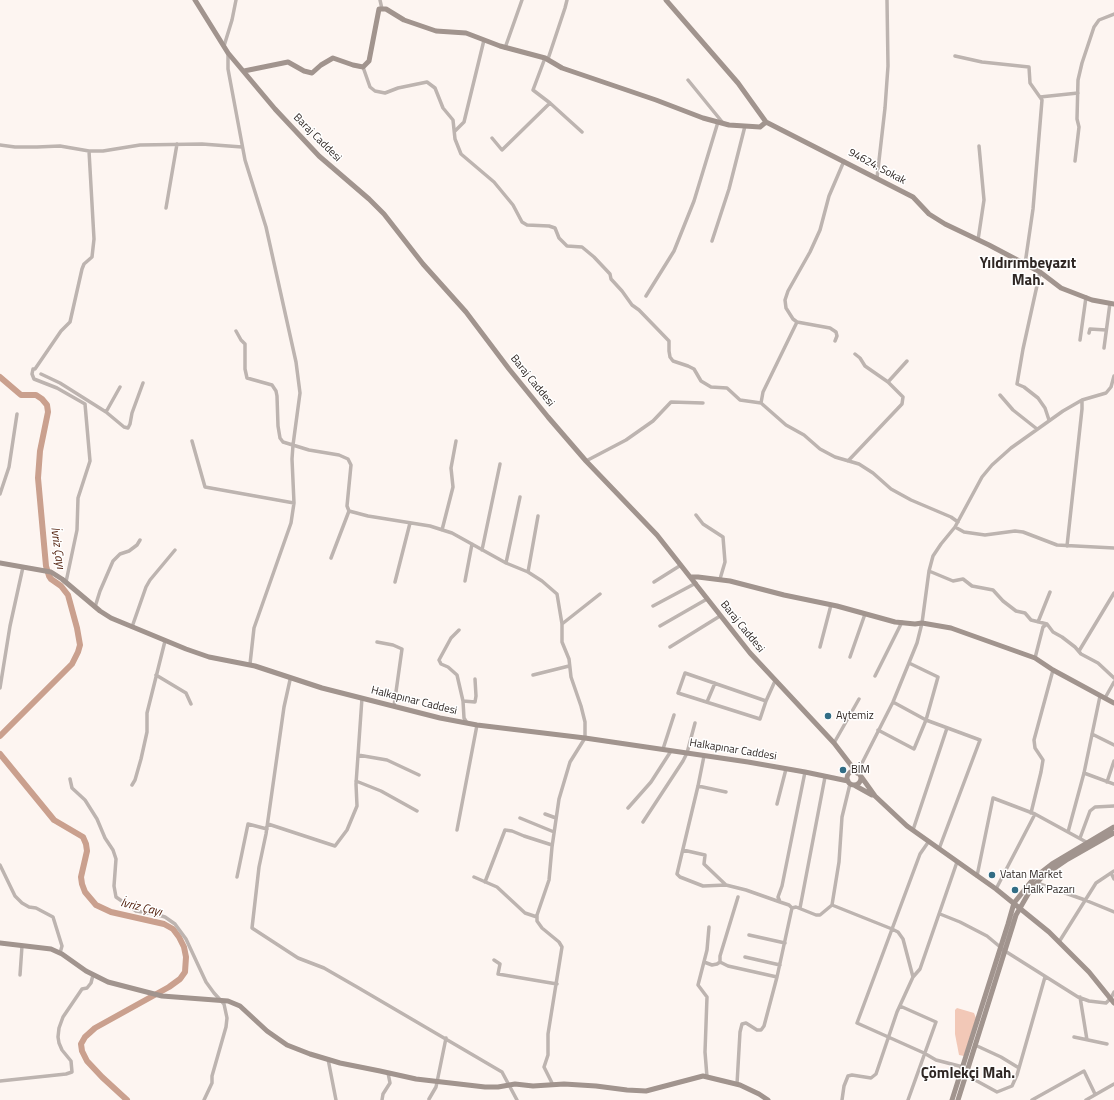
<!DOCTYPE html>
<html>
<head>
<meta charset="utf-8">
<style>
	body { margin:0 }
	canvas { display:block; background:#fdf5f1 }
</style>
</head>
<body>
<canvas width="1114" height="1100"></canvas>
<script>
const g = document.querySelector('canvas').getContext('2d');
g.lineJoin = 'round';
function fillPath(path, color) {
  g.fillStyle = color;
  g.fill(path, 'evenodd');
}
function toPath(rows) {
  const path = new Path2D();
  for (const r of rows) {
    if (r.length === 3) {
      path.moveTo(r[0] + r[2], r[1]);
      path.arc(r[0], r[1], r[2], 0, 2 * Math.PI);
      continue;
    }
    path.moveTo(r[0], r[1]);
    for (let i = 2; i < r.length; i += 2) path.lineTo(r[i], r[i + 1]);
  }
  return path;
}
function stroke(path, color, width, dash) {
  g.strokeStyle = color;
  g.lineWidth = width;
  g.lineCap = dash ? 'butt' : 'round';
  g.setLineDash(dash || []);
  g.stroke(path);
}
function label(font, color, halo, rows, align = 'center') {
  g.font = font + ' "Titillium Web",sans-serif';
  g.lineWidth = 3;
  g.setLineDash([]);
  g.textBaseline = 'middle';
  g.strokeStyle = halo;
  g.fillStyle = color;
  for (const [text, x, y, turn = 0] of rows) {
    g.save();
    g.translate(x, y);
    g.rotate((+turn || 0) * Math.PI / 180);
    g.textAlign = isNaN(turn) ? turn : align;
    if (halo) g.strokeText(text, 0, 0);
    g.fillText(text, 0, 0);
    g.restore();
  }
}
const green = toPath([
	[957,1008,974,1013,976,1018,964,1056,959,1055,955,1034,955,1010]
]);
const river = toPath([
	[0,377,21,395,36,395,42,399,47,405,48,412,40,451,38,478,46,566,49,576,51,579,61,586,68,595,77,628,80,645,78,652,72,664,0,736],
	[0,754,54,820,83,837,86,844,87,851,81,877,82,884,85,892,96,905,111,912,164,924,173,929,179,937,184,947,186,957,185,972,180,979,169,987,95,1028,85,1037,81,1044,82,1051,87,1061,102,1077,127,1100]
]);
const street = toPath([
	[380,0,382,9],
	[224,46,232,20,236,0],
	[505,48,522,0],
	[228,53,228,69,245,160,266,227,296,362,300,393,293,445,292,459,294,503,291,523,254,628,250,664],
	[955,56,982,62,1029,67,1030,83,1042,100,1033,209,1025,264],
	[545,58,533,90,550,103,582,132],
	[548,59,565,8,567,0],
	[363,67,370,87,375,91,385,93,398,88,427,82,435,88,443,108,453,120,455,139,461,154,494,182,513,205,522,222,527,225,549,226,555,228,559,238,567,246,582,247,594,257,610,274,611,279,622,291,632,305,639,310,669,341,669,351,670,357,673,361,688,366,694,369,701,381,711,387,727,388,740,400,761,403],
	[688,80,723,123],
	[1040,97,1078,93],
	[455,131,464,122,484,40],
	[492,138,502,150,550,103],
	[0,145,15,147,37,147,60,146,89,151,103,151,140,145,202,144,242,147],
	[844,161,829,196,820,230,810,252,788,291,785,300,786,308,793,319,797,322,763,392,761,403,786,425,804,435,820,449,835,457,859,464,873,473,891,489,911,500,951,517,958,522],
	[1075,161,1079,127,1077,119,1078,80,1082,63,1094,27,1099,20,1114,14],
	[877,178,885,108,888,66,887,0],
	[166,208,177,144],
	[978,240,984,200,979,146],
	[712,241,729,189,745,126],
	[1040,272,1023,349,1017,384,1024,387,1038,398,1045,408,1049,420],
	[646,296,674,251,694,201,718,122],
	[797,322,830,328,836,332,837,336,835,341],
	[236,331,241,340,245,344,245,369,247,378,272,385,276,391,277,396,278,426,280,438,283,442,309,450,339,455,348,459,351,465,347,506,349,511,368,516,430,526,452,533,506,563,528,572,542,581,557,594,562,624,562,642,569,659,571,677,581,706,585,722,585,738,570,762,559,799,552,847,549,880,537,915,537,921,542,928,559,942,562,947,548,1034,548,1055,544,1067,553,1085],
	[1089,333,1090,329,1106,330],
	[1080,340,1086,297],
	[1104,348,1110,303],
	[41,374,60,383,106,412,124,427,128,428,130,424,132,413,143,383],
	[888,382,907,361],
	[1000,395,1013,410,1037,429],
	[106,412,120,387],
	[192,441,205,487,294,503],
	[586,461,626,440,653,421,671,402,703,403],
	[848,461,902,404,903,397,888,382,865,366,860,358,855,354],
	[0,494,9,467,17,414],
	[696,515,703,524,723,537,725,562,720,579],
	[955,527,982,477,992,465,1011,448,1063,411,1082,400,1106,393,1111,387,1114,376],
	[442,530,453,487,451,468,456,441],
	[1067,546,1082,409,1082,400],
	[482,550,500,464],
	[331,558,349,511],
	[506,563,520,497],
	[929,571,953,581,963,579,972,586,993,590,1003,601,1016,611,1025,613,1031,620,1047,624,1053,632,1062,637,1075,647,1081,654,1098,663,1114,678],
	[528,572,538,516],
	[465,581,472,544],
	[66,582,77,530,78,498,90,461,85,404,57,388,34,379,32,374,33,369,35,369,61,331,70,322,82,269,84,264,92,257,94,239,89,151],
	[395,582,410,523],
	[654,582,681,565],
	[653,606,696,583],
	[95,607,100,591,113,561,120,554,129,551,137,545,140,540],
	[1038,622,1050,592],
	[562,624,600,594],
	[660,626,707,599],
	[132,627,146,587,150,580,175,550],
	[459,630,451,638,439,660,441,664,448,667,457,675,463,701,464,718,467,723],
	[377,642,393,645,402,649,394,706],
	[670,647,720,616],
	[820,647,831,605],
	[1079,651,1114,593],
	[850,657,865,614],
	[1035,658,1043,627,1047,624],
	[156,675,186,693,191,704],
	[533,675,569,666],
	[875,676,902,622],
	[290,680,284,707,266,834,259,867,252,928,298,958,324,968,357,987,502,1072,517,1100],
	[0,688,10,626,23,567],
	[1105,698,1114,682],
	[463,701,475,702,476,696,475,679],
	[766,701,685,673,678,693,760,719,766,701,775,681],
	[707,702,715,683],
	[893,702,926,720,980,740,939,849],
	[878,730,914,749,926,720,938,677,909,663],
	[1092,734,1114,745],
	[834,743,859,699],
	[663,749,674,715],
	[358,755,387,760,419,775],
	[704,756,698,786,677,874,680,877,703,886,726,885],
	[857,773,893,702,917,643,922,623,929,571,933,556,941,544,955,527,964,532,985,535,1015,531,1023,532,1057,545,1114,548],
	[1084,773,1114,784],
	[70,779,72,788,85,800,97,819,105,838,113,850,116,859,114,886,116,897,136,911,155,914,165,917,175,924,186,939,206,982,214,993,224,1004,227,1018,226,1027,212,1076,212,1083,204,1100],
	[356,781,381,791,417,811],
	[1107,782,1114,761],
	[132,785,135,780,141,759,147,732,147,713,165,641],
	[698,786,726,792],
	[777,804,786,769],
	[628,808,651,782,671,751],
	[1031,813,1041,772,1043,760,1035,748,1034,740,1053,670],
	[545,814,556,818],
	[520,818,554,832],
	[643,822,683,761,687,753,695,723],
	[268,824,335,846,347,830,357,806,356,784,362,698],
	[457,830,477,725],
	[913,830,947,728],
	[1068,832,1084,773,1100,696],
	[1080,838,1090,811,1095,807,1114,806],
	[929,841,920,854,857,1023,924,1053,936,1060,963,1067],
	[683,850,705,855,704,864,726,885,746,890,780,902],
	[0,865,15,896,22,903,29,907,36,908,53,917,62,946,60,953],
	[1111,873,1114,879],
	[977,876,993,798,1035,814,1088,843],
	[237,877,248,824,267,829],
	[474,877,497,887,525,913,537,917],
	[485,882,505,830,512,831,524,836,552,845],
	[1037,883,1085,900,1114,912],
	[996,889,1035,814],
	[738,897,720,956,720,962,728,966,777,977],
	[832,905,892,929,898,932,903,939,913,977],
	[792,908,789,905,780,902,778,897,782,886,805,772],
	[800,908,825,777],
	[940,914,960,922,987,936,1005,951,1078,997,1089,1001,1106,1003,1111,998,1114,992],
	[749,935,785,943],
	[1059,942,1096,883,1114,871],
	[745,957,780,965],
	[494,960,500,964,498,974,557,984],
	[704,962,712,965,717,964,720,962],
	[20,975,22,946],
	[1080,997,1087,1040],
	[900,1006,936,1022,908,1100],
	[1074,1037,1107,1044],
	[975,1045,1001,1057,1019,1068],
	[328,1059,336,1100],
	[966,1075,997,1092,1012,1086,1017,1075,1045,977],
	[707,1077,705,1052,707,997,698,985,707,950,709,927],
	[0,1081,66,1074,72,1072,71,1061,62,1050,59,1043,58,1037,59,1028,63,1017,82,989,87,988,91,983,93,975],
	[737,1084,740,1032,742,1024,746,1023,757,1030,761,1030,764,1026,777,977,792,908,796,907,816,915,820,915,832,905,839,862,842,817,850,784],
	[429,1099,436,1087,446,1038],
	[382,1100,383,1094,390,1083,388,1073],
	[842,1100,844,1086,848,1076,852,1075,871,1078,876,1074,897,1012,913,977,920,969,957,862],
	[1032,1100,1084,1071,1095,1094],
	[1086,1100,1114,1084]
]);
const secondary = toPath([
	[195,0,228,53,275,109,319,156,369,199,384,214,423,264,466,312,509,369,548,417,586,461,657,535,750,653,834,743,857,773],
	[666,0,738,83,766,122,913,197,929,214,945,224,989,245,1025,264,1040,272,1061,288,1092,300,1114,304],
	[244,71,288,62,304,71,312,73,321,65,333,58,353,65,363,67,369,61,379,9,386,9,404,20,436,31,466,33,500,46,545,58,562,68,656,100,703,118,729,125,760,127,766,122],
	[0,563,51,572,62,579,100,611,111,618,186,649,209,657,255,666,322,688,440,718,477,725,585,738,748,762,805,772,848,781],
	[692,577,698,577,730,581,784,595,837,606,895,622,915,624,922,623,951,628,1035,658,1053,670,1114,703],
	[854,778,7],
	[860,775,875,796,907,826,996,889,1049,932,1089,972,1114,1003],
	[854,785,872,795],
	[0,943,51,949,62,954,86,971,108,982,162,996,228,1001,240,1006,267,1031,287,1045,310,1054,340,1063,380,1071,416,1079,485,1087,498,1087,515,1084,533,1086,564,1084,596,1086,627,1090,646,1091,703,1076,740,1085,759,1094,768,1100],
	[952,1100,1008,924,1014,903,1034,878,1052,864,1114,827],
	[958,1100,1013,925,1016,915,1031,889,1043,876,1068,859,1114,833]
]);
const markers = [
	[828,716,4,"#326d85"],
	[843,770,4,"#326d85"],
	[992,875,4,"#326d85"],
	[1015,890,4,"#326d85"]
];
const streetNames = [
	["Baraj Caddesi",317,138,45],
	["94624. Sokak",877,167,28],
	["Baraj Caddesi",532,381,51],
	["Baraj Caddesi",742,627,51],
	["Halkapınar Caddesi",414,701,14],
	["Halkapınar Caddesi",733,750,9]
];
const poiNames = [
	["Aytemiz",836,716],
	["BİM",851,770],
	["Vatan Market",1000,875],
	["Halk Pazarı",1023,890]
];
const waterNames = [
	["İvriz Çayı",57,548,82],
	["İvriz Çayı",141,908,14]
];
const districtNames = [
	["Yıldırımbeyazıt",1028,264],
	["Mah.",1028,281],
	["Çömlekçi Mah.",968,1074]
];
fillPath(green, '#f2c8b7');
stroke(river, '#caa08e', 6);
stroke(street, '#bdb4b0', 3.5);
stroke(secondary, '#a1948e', 5);
for (const [x, y, r, color] of markers) {
  const dot = new Path2D();
  dot.arc(x, y, r, 0, 2 * Math.PI);
  g.fillStyle = color;
  g.fill(dot);
  stroke(dot, '#fff', 1.5);
}
label('11px', '#2f2724', '#fff', streetNames);
label('11px', '#2f2724', '#fff', poiNames, 'left');
label('italic 12px', '#4a1600', '#fff', waterNames);
label('bold 15px', '#2f2724', '#fff', districtNames);
</script>
</body>
</html>
